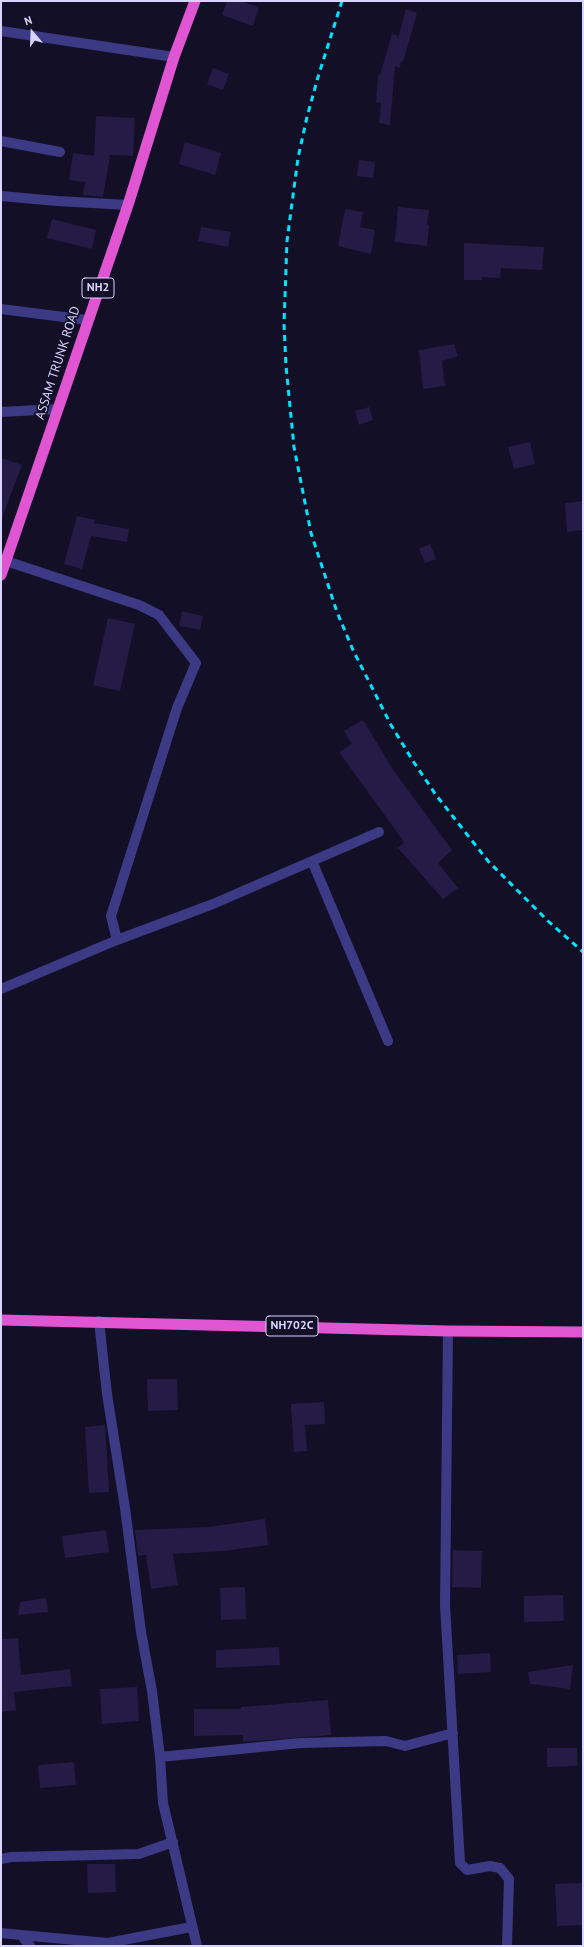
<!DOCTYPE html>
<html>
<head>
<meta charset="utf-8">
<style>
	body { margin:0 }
	#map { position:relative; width:584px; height:1947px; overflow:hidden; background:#130f26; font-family:"PT Sans",sans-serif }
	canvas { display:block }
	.frame { position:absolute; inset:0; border:2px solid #d9d4ff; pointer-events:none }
	.north { position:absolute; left:12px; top:12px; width:40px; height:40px; -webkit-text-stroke:3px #130f26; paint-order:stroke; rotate:341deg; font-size:11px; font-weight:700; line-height:16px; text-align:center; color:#d9d4ff }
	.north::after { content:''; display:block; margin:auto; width:14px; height:18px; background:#d9d4ff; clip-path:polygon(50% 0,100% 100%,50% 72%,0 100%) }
</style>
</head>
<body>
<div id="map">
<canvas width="584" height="1947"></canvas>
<div class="frame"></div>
<div class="north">N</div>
</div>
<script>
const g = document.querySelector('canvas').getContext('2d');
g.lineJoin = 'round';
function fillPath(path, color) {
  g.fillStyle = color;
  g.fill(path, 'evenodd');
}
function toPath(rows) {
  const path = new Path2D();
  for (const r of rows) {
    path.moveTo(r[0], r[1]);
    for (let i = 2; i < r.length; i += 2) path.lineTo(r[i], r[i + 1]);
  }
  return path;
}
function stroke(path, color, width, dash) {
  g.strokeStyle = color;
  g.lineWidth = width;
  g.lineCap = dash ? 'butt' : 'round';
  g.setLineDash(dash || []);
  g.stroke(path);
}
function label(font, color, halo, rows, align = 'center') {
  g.font = font + ' "PT Sans",sans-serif';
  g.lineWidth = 3.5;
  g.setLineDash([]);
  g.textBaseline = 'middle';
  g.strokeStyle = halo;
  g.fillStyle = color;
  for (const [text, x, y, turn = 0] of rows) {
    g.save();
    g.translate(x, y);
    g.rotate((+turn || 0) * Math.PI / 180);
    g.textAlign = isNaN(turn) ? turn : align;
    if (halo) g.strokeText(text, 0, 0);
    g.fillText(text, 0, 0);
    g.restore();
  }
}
const building = toPath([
	[227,1,240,1,259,7,253,26,222,15],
	[406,9,417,13,403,62,401,61,400,68,395,66,390,125,379,123,381,103,376,102,378,75,380,75,392,34,397,35,398,39],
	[213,68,229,74,223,90,207,84],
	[96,116,135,118,133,156,110,155,103,197,83,195,85,182,69,180,73,153,94,156],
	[185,142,221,153,215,175,179,164],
	[359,160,375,162,373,178,357,176],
	[398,207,429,210,427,225,429,225,427,246,395,242],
	[345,209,363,212,360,227,375,230,371,254,338,246],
	[52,219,96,230,92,249,47,238],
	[201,227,231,232,228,247,198,241],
	[464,243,544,247,542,270,501,268,500,278,482,277,482,280,464,280],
	[454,344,458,356,442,361,445,386,423,389,419,350],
	[369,407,373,420,359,425,355,411],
	[530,442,535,464,514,469,508,447],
	[1,458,22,465,2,518,1,517],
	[583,501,583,530,567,532,565,503],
	[77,516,95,520,94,523,129,529,127,542,91,536,82,569,64,564],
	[430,544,436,559,425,563,419,549],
	[182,611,203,616,200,630,179,626],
	[108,618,135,624,120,691,93,685],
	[363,720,394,771,452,850,438,863,458,888,443,899,398,848,404,842,339,752,352,744,344,731],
	[147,1379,177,1379,178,1410,148,1411],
	[324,1402,325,1424,305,1425,307,1451,294,1452,291,1404],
	[105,1425,109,1492,89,1493,85,1427],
	[265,1519,268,1545,223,1551,173,1554,178,1585,151,1589,146,1555,138,1556,135,1530,208,1527],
	[106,1530,109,1552,65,1558,62,1536],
	[453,1550,482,1551,481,1588,452,1587],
	[245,1587,246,1619,221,1620,220,1588],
	[563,1595,564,1621,524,1622,524,1596],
	[46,1598,48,1612,18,1615,20,1602],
	[18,1638,21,1675,70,1669,72,1686,14,1692,16,1710,1,1712,1,1639],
	[279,1647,280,1665,216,1668,216,1650],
	[490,1653,491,1672,458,1674,457,1655],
	[573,1665,570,1689,530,1684,528,1672],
	[137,1687,139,1721,102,1724,100,1689],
	[328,1700,331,1735,243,1742,243,1735,194,1736,194,1709,241,1709,241,1707],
	[547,1748,577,1748,577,1766,547,1767],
	[74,1762,76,1785,40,1788,38,1765],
	[87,1864,115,1864,116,1892,88,1893],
	[583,1883,583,1925,557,1926,555,1884]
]);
const minor = toPath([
	[1,31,174,57],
	[1,141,60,152],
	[1,196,57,201,128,205],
	[1,309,87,320],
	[1,412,58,409],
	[6,561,139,605,159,615,196,663,177,708,111,916,117,940],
	[312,861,388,1041],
	[1,989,117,940,213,904,379,832],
	[99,1321,107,1394,125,1508,141,1632,152,1691,160,1757,163,1803,197,1946],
	[448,1331,445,1605,460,1863,467,1870,490,1866,500,1868,509,1879,507,1946],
	[160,1757,300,1743,386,1741,405,1746,453,1733],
	[1,1859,11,1857,139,1854,173,1842],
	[1,1933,21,1935,30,1946],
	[21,1935,108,1943,191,1927]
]);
const trunk = toPath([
	[1,575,128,205,174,57,195,1],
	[1,1320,448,1331,583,1332]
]);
const rail = toPath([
	[342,1,318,77,307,117,298,158,287,241,284,324,286,366,294,447,311,533,337,612,353,650,391,725,413,761,436,795,488,861,548,921,583,952]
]);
const shields = [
	[98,288,32],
	[292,1326,52]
];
const shieldNames = [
	["NH2",98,288],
	["NH702C",292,1326]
];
const streetNames = [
	["ASSAM TRUNK ROAD",58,363,-72]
];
fillPath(building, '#241b47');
stroke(minor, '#3d3a85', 10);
stroke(trunk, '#e055d1', 11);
stroke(rail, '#00e5ff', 3, [6, 5]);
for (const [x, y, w] of shields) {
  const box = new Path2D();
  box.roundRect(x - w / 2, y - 10, w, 20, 3);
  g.fillStyle = '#130f26';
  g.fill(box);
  stroke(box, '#d9d4ff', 1);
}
label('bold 12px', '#d9d4ff', null, shieldNames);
label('13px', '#d9d4ff', '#130f26', streetNames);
</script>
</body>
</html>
